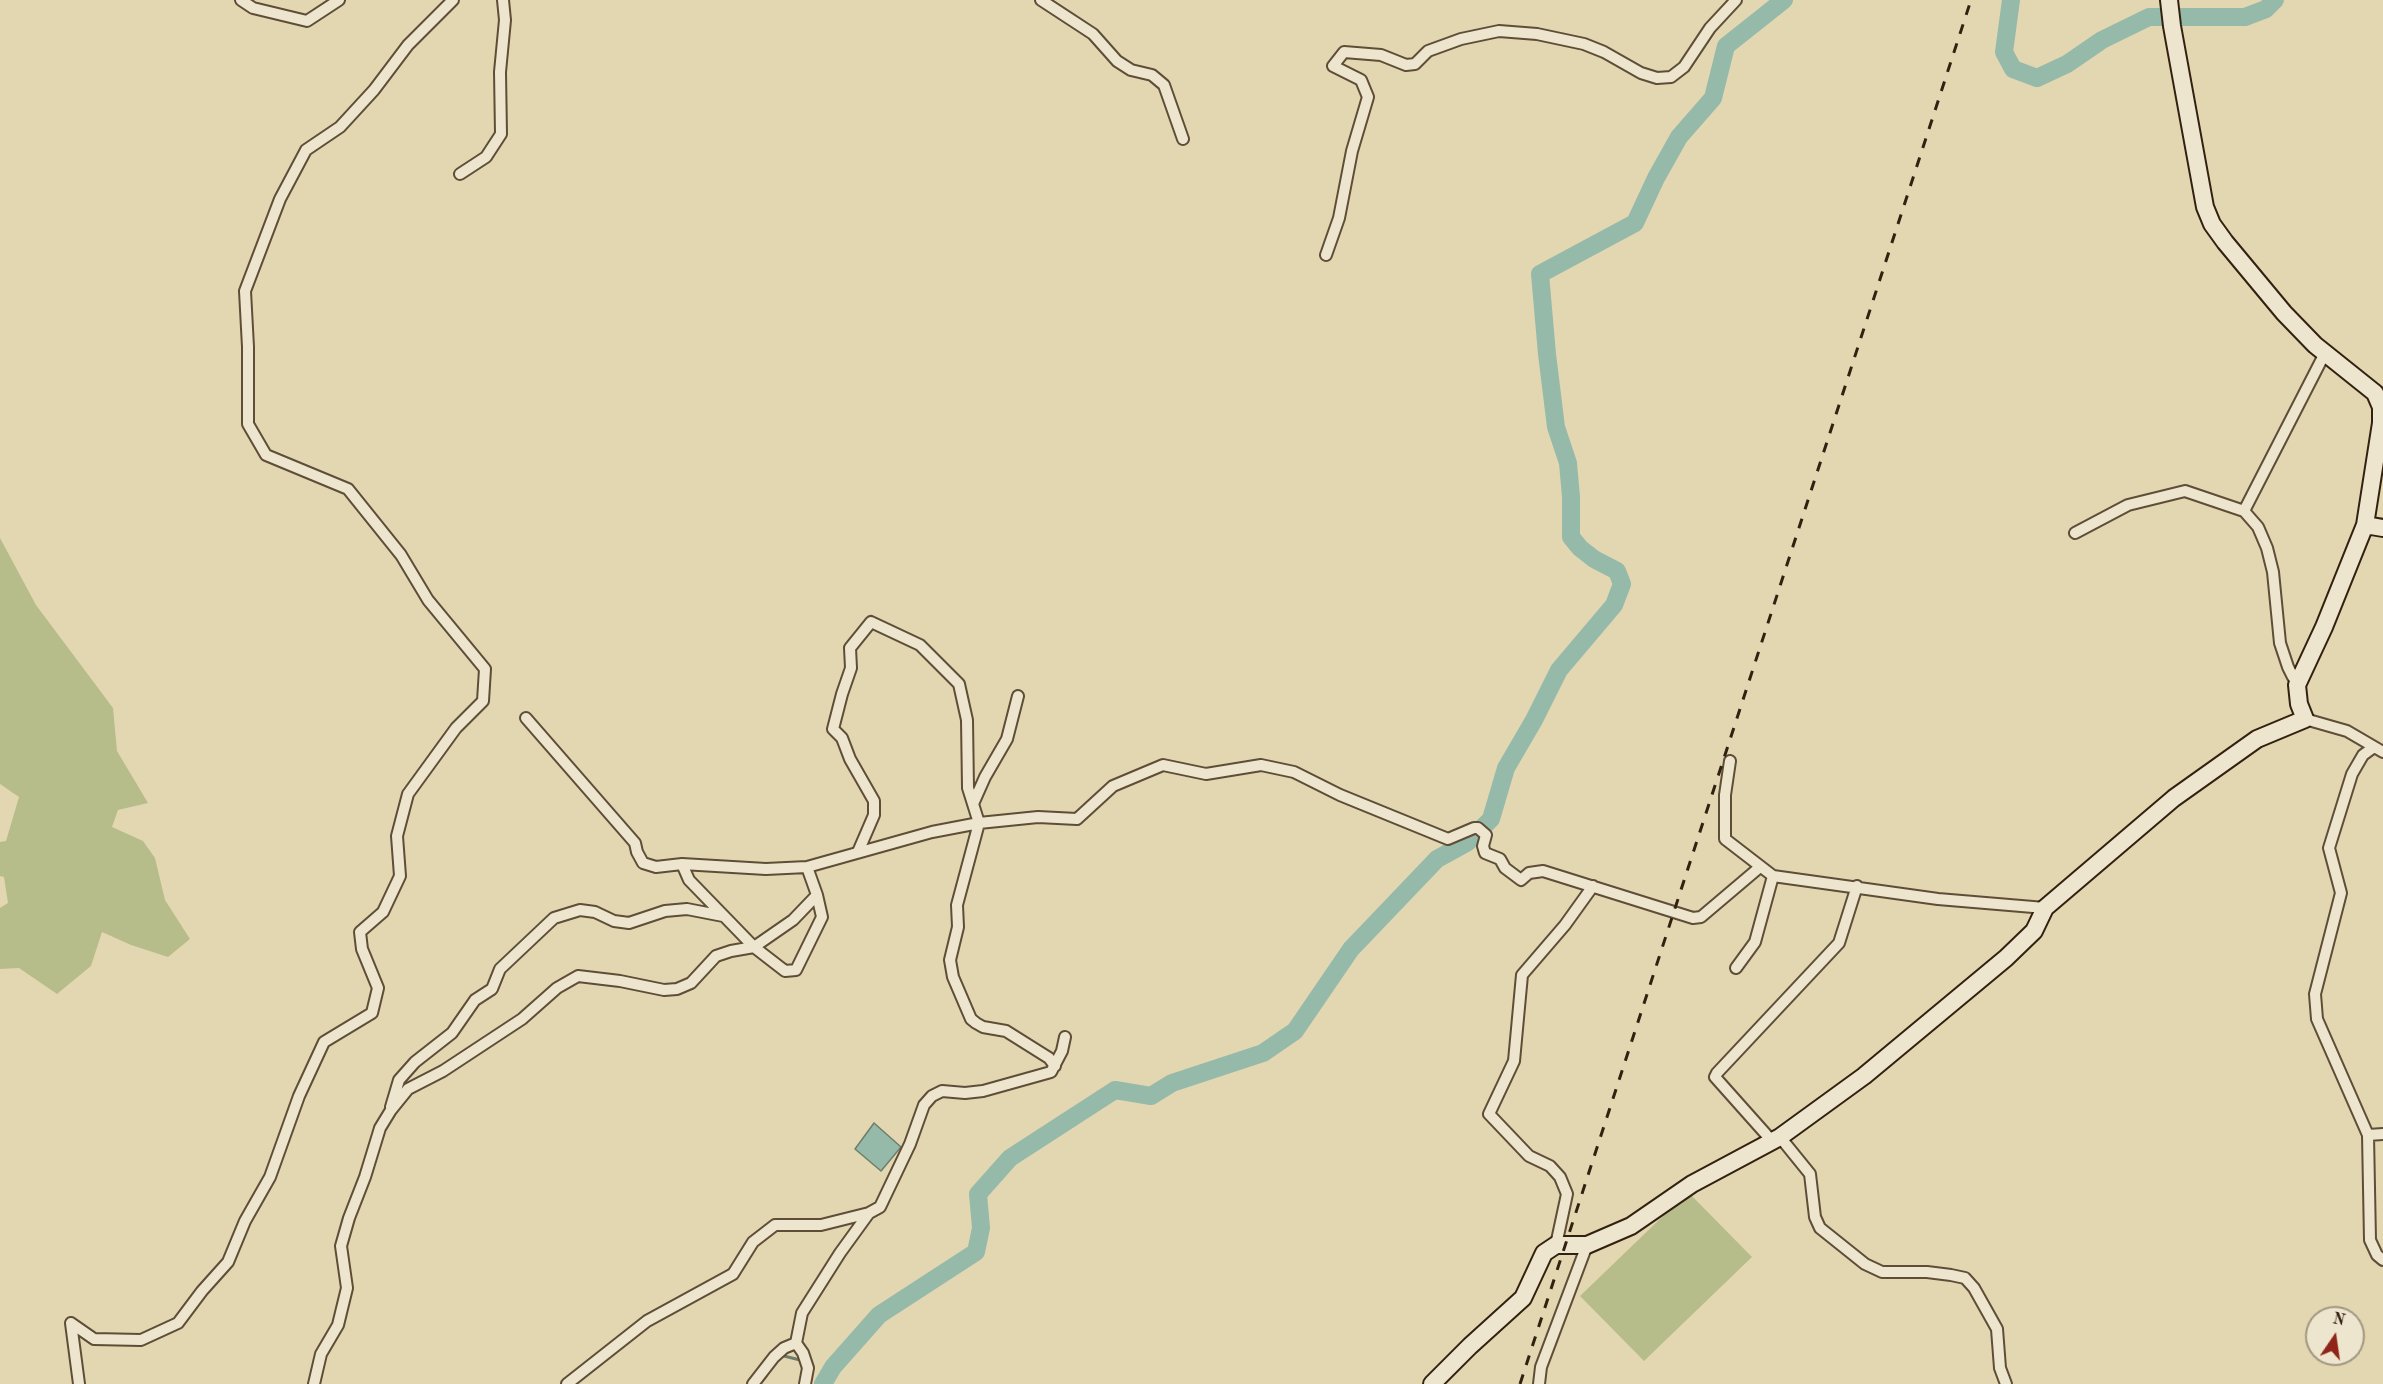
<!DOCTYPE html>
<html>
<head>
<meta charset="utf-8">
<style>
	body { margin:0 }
	#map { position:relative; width:2383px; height:1384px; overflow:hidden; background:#e3d7b2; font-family:"Old Standard TT",serif }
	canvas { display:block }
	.north { position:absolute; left:2305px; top:1306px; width:60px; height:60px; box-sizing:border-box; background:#ede5cd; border:2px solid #a29781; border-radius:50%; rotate:13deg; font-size:16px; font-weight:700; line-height:24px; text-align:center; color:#322110 }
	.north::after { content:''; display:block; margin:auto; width:21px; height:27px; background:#8f2418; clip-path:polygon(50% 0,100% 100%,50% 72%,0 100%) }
</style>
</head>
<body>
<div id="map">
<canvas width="2383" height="1384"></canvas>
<div class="north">N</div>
</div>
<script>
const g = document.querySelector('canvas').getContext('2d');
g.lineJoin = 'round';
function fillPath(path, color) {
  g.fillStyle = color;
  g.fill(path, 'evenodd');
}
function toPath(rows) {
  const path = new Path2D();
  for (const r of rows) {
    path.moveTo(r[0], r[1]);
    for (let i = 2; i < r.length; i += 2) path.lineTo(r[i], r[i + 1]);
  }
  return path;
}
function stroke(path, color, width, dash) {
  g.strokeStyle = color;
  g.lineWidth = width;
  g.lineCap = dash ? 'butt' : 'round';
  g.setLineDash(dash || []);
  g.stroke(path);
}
const green = toPath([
	[0,538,36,605,113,708,117,751,148,803,118,810,112,827,143,841,155,858,165,900,190,939,168,957,131,945,102,932,91,966,57,994,19,968,0,969,0,908,8,903,4,877,0,876,0,842,6,841,19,797,0,784],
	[1688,1192,1752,1257,1644,1361,1580,1296]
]);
const water = toPath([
	[874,1123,901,1147,881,1171,855,1149,874,1123]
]);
const stream = toPath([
	[780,1355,800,1360],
	[760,1384,766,1376]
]);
const river = toPath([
	[2011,0,2004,52,2013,69,2037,78,2067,64,2102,40,2149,17,2245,17,2266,9,2275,0],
	[823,1384,833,1367,879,1315,976,1252,981,1228,978,1194,1010,1158,1115,1090,1151,1096,1172,1083,1263,1053,1295,1031,1351,949,1437,859,1468,842,1491,819,1506,768,1534,720,1559,670,1614,605,1622,584,1617,571,1594,559,1580,548,1571,537,1571,497,1568,463,1556,427,1547,354,1540,274,1635,223,1656,178,1679,137,1713,98,1726,46,1784,0]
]);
const street = toPath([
	[241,0,253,8,307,21,339,0],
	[1041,0,1093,34,1117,61,1131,70,1152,75,1164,85,1183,139],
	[460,174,486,157,501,134,500,72,505,20,503,0],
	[1326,255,1339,218,1352,151,1368,97,1361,80,1333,66,1344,52,1381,55,1406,65,1415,64,1428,51,1461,39,1499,31,1537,34,1584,44,1604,52,1641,73,1657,78,1671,77,1684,67,1710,28,1736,0],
	[2244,511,2325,353],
	[2075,533,2128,505,2185,491,2244,511,2258,527,2267,548,2273,572,2280,643,2288,667,2293,677,2300,680],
	[526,718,635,843,637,852,643,863,656,867,682,864,766,869,807,867,817,895,822,917,796,970,785,971,754,947,689,880,682,864],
	[2305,719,2347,731,2383,752],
	[2374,747,2363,755,2352,774,2329,848,2341,893,2315,994,2317,1019,2368,1135,2370,1240,2377,1255,2383,1260],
	[1730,761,1725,795,1725,839,1773,876,1938,899,2045,908],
	[973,804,985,777,1007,739,1018,696],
	[858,852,874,815,874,801,850,759,842,738,833,729,842,694,851,668,850,648,871,622,920,645,959,684,967,720,968,788,979,823,957,905,958,927,950,960,953,977,971,1019,976,1023,983,1027,1006,1031,1049,1058,1055,1066],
	[807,867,932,832,979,823,1038,817,1077,819,1113,786,1163,765,1206,774,1261,765,1294,772,1340,795,1448,839,1474,828,1478,828,1486,835,1483,846,1485,853,1500,859,1505,868,1521,880,1529,873,1543,871,1693,918,1701,917,1760,867],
	[1736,968,1755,942,1773,876],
	[391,1107,399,1080,415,1062,452,1033,475,1000,492,989,500,969,554,918,580,910,595,912,614,921,629,923,665,911,687,909,723,916],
	[2368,1135,2383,1134],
	[1780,1137,1810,1174,1815,1217,1820,1228,1865,1264,1882,1272,1927,1272,1951,1275,1965,1278,1974,1288,1997,1329,2000,1368,2006,1384],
	[1772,1141,1715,1077,1717,1073,1839,943,1857,886],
	[1556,1245,1567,1194,1560,1177,1550,1166,1529,1156,1489,1114,1514,1061,1522,975,1565,925,1593,886],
	[71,1323,94,1339,141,1340,178,1323,202,1291,228,1262,245,1221,270,1177,299,1096,324,1042,372,1013,378,988,362,949,360,932,383,912,400,876,397,836,408,794,456,728,483,701,485,669,428,600,401,555,348,489,266,455,248,424,248,347,245,291,280,199,306,150,340,127,374,90,408,45,453,0],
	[71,1323,79,1384],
	[314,1384,321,1354,338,1325,347,1288,341,1246,349,1218,365,1177,380,1128,391,1110,408,1089,443,1071,522,1019,557,988,578,976,620,981,664,990,677,989,691,983,716,956,731,951,754,947,793,920,817,895],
	[567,1384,647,1321,733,1274,753,1242,775,1225,821,1225,869,1213,880,1207,910,1144,924,1105,932,1096,942,1091,965,1093,983,1091,1051,1072,1062,1051,1065,1037],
	[753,1384,774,1357,784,1348,796,1343],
	[805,1384,808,1368,803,1353,796,1343,802,1313,840,1253,869,1213],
	[1539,1384,1541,1367,1587,1245]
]);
const secondary = toPath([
	[2169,0,2172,26,2205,207,2212,224,2225,242,2284,313,2315,345,2375,393,2381,407,2381,423,2365,525,2383,528],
	[1432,1384,1470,1346,1523,1298,1544,1253,1556,1245,1587,1245,1631,1226,1692,1184,1780,1137,1864,1076,2006,958,2034,931,2045,908,2174,798,2257,739,2305,719,2299,704,2297,685,2324,627,2365,525]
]);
const rail = toPath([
	[1520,1384,1971,0]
]);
fillPath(green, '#b7bd8a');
fillPath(water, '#96baaa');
stroke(water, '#6e7d6c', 1.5);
stroke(stream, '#6e7d6c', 3);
stroke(river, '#96baaa', 18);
stroke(street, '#5e4e38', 14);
stroke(secondary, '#322110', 20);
stroke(street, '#ede5cd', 10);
stroke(secondary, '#ede5cd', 16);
stroke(rail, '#322110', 3, [10, 10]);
</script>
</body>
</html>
